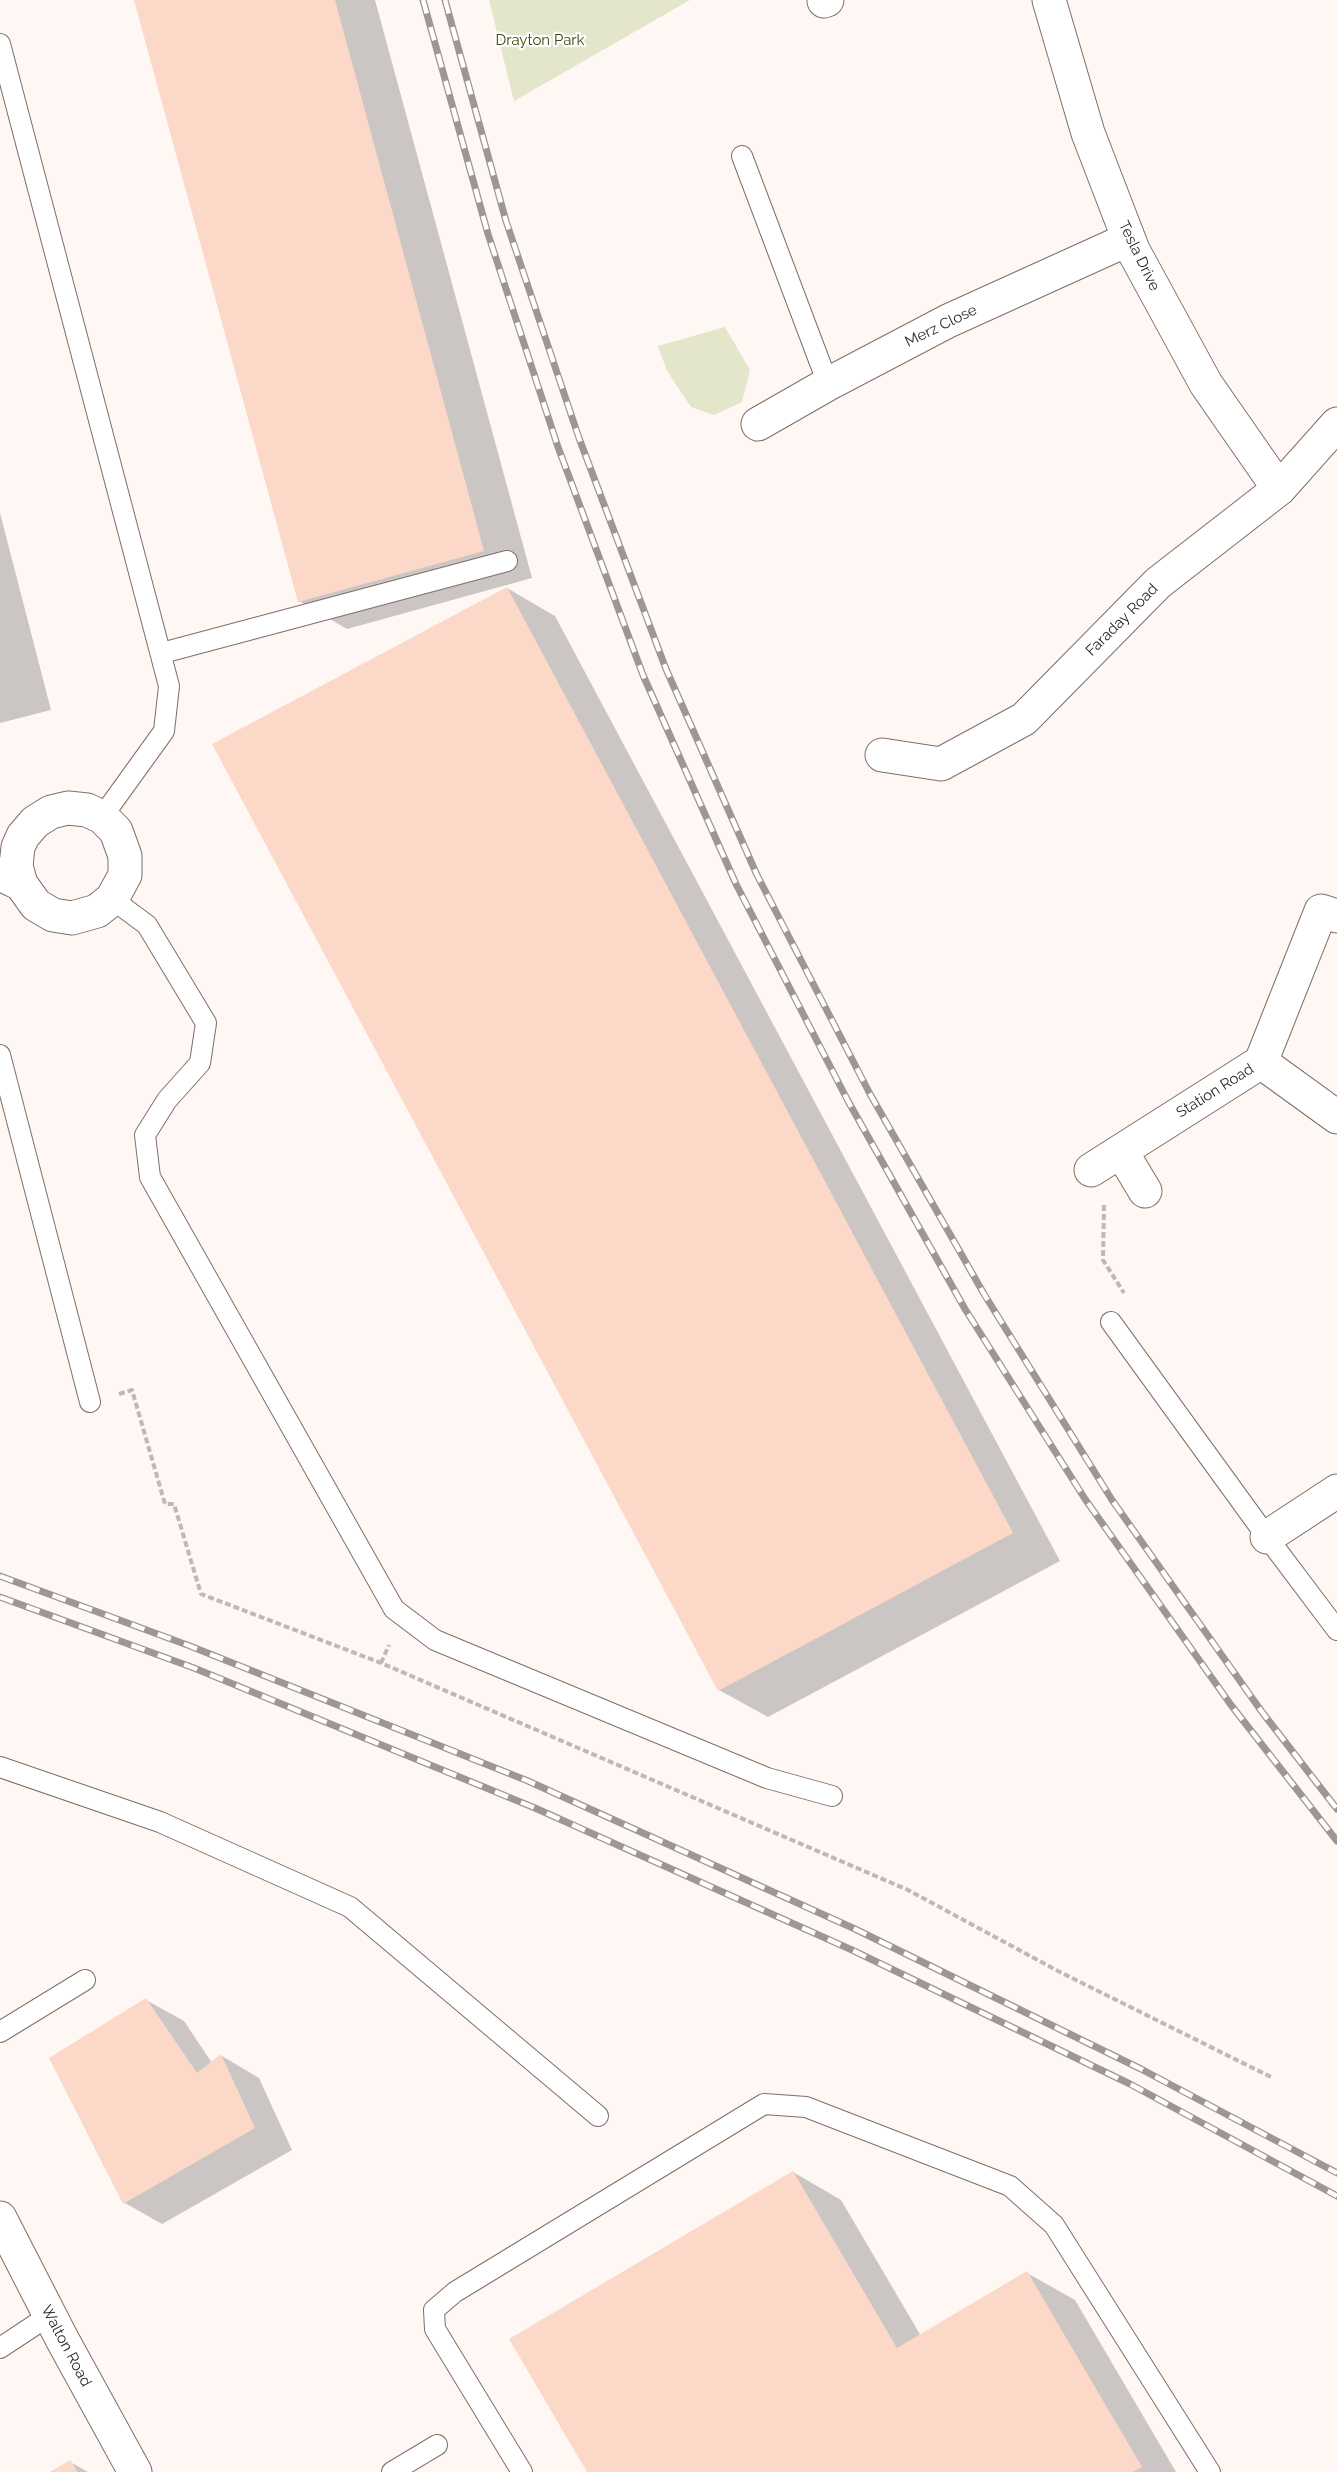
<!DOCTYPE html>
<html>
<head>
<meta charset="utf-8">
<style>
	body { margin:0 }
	canvas { display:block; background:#fef7f4 }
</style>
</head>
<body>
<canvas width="1337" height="2472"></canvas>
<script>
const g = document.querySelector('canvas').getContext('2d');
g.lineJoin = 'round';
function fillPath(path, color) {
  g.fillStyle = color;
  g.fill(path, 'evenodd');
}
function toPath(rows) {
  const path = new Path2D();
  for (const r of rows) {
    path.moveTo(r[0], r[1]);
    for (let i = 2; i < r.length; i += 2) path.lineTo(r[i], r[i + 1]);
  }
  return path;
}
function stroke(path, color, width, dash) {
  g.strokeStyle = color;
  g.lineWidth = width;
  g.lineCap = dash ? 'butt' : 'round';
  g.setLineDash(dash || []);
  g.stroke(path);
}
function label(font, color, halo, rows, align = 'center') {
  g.font = font + ' Raleway,sans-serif';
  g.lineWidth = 4.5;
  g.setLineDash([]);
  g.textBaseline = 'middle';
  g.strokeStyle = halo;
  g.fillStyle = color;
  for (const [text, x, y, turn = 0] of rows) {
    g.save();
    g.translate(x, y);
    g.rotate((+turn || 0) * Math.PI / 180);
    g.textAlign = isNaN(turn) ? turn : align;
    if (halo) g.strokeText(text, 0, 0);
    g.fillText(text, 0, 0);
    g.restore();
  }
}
const green = toPath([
	[489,0,690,0,514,101],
	[725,327,750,370,742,402,714,415,691,407,667,371,658,346]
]);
const shadow = toPath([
	[136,0,375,0,532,578,347,629,299,601],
	[0,513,51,710,0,723],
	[507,588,555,616,1060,1561,768,1717,719,1690],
	[146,2000,184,2021,212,2063,222,2056,259,2078,292,2150,162,2224,125,2203],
	[793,2172,841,2200,921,2336,1027,2273,1075,2300,1176,2472,589,2472],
	[70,2462,88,2472,53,2472]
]);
const building = toPath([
	[134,0,335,0,484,551,298,602],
	[507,587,1013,1533,718,1691,212,744],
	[146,1998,197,2073,221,2054,255,2128,123,2204,49,2058],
	[793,2171,897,2348,1027,2271,1142,2467,1133,2472,587,2472,509,2339],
	[70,2460,78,2472,50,2472]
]);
const path = toPath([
	[1104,1205,1103,1260,1124,1293],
	[119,1394,132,1390,165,1504,174,1504,201,1594,381,1663,908,1890,1058,1971,1273,2078],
	[381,1663,389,1645]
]);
const lane = toPath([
	[0,44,169,686,164,731,102,817],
	[742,156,828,384],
	[162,653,507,561],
	[112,899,147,925,206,1023,200,1063,167,1100,145,1135,150,1177,394,1609,435,1640,767,1778,832,1796],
	[0,1055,90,1402],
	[1111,1322,1267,1537,1337,1630],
	[0,1767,160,1822,350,1907,598,2116],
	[0,2032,85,1980],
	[0,2348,50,2315],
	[392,2472,437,2445],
	[522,2472,435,2329,434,2310,455,2292,764,2104,806,2107,1010,2186,1054,2225,1210,2472]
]);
const street = toPath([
	[1049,0,1088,133,1133,250,1206,384,1279,489],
	[824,1,827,0],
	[758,424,828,384,948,321,1129,239],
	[882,755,941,764,1024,719,1158,583,1279,489,1337,424],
	[0,874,21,884,36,905,53,915,72,918,97,911,112,899,125,875,125,856,116,831,102,817,87,810,68,808,51,812,35,822,23,836,18,847,16,866,21,884],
	[1261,1062,1321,911,1337,916],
	[1121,1151,1145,1191],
	[1091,1170,1261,1062,1337,1117],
	[1267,1537,1337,1491],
	[0,2218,62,2339,135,2472]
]);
const rail = toPath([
	[423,0,488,234,558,447,643,675,736,884,848,1101,965,1309,1085,1499,1231,1705,1337,1841],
	[445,0,506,221,579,438,666,669,757,875,870,1094,984,1294,1112,1500,1262,1712,1337,1809],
	[0,1576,190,1646,528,1781,855,1929,1141,2069,1337,2173],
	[0,1597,194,1668,535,1808,852,1950,1130,2084,1337,2196]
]);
const parkNames = [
	["Drayton Park",540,40]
];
const streetNames = [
	["Tesla Drive",1139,256,64],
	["Merz Close",941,326,-26],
	["Faraday Road",1122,620,-45],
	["Station Road",1215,1091,-32],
	["Walton Road",66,2346,62]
];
fillPath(green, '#e3e6ca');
fillPath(shadow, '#0003');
fillPath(building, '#fbd8c7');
stroke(lane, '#7e6f68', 22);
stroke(street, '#7e6f68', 35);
stroke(path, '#bfb8b5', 4, [6, 3]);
stroke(lane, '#fff', 20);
stroke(street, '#fff', 33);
stroke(rail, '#9d9693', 7);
stroke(rail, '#fff', 4.5, [14]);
label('15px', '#434615', '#fff', parkNames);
label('15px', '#2e2724', '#fff', streetNames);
</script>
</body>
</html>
